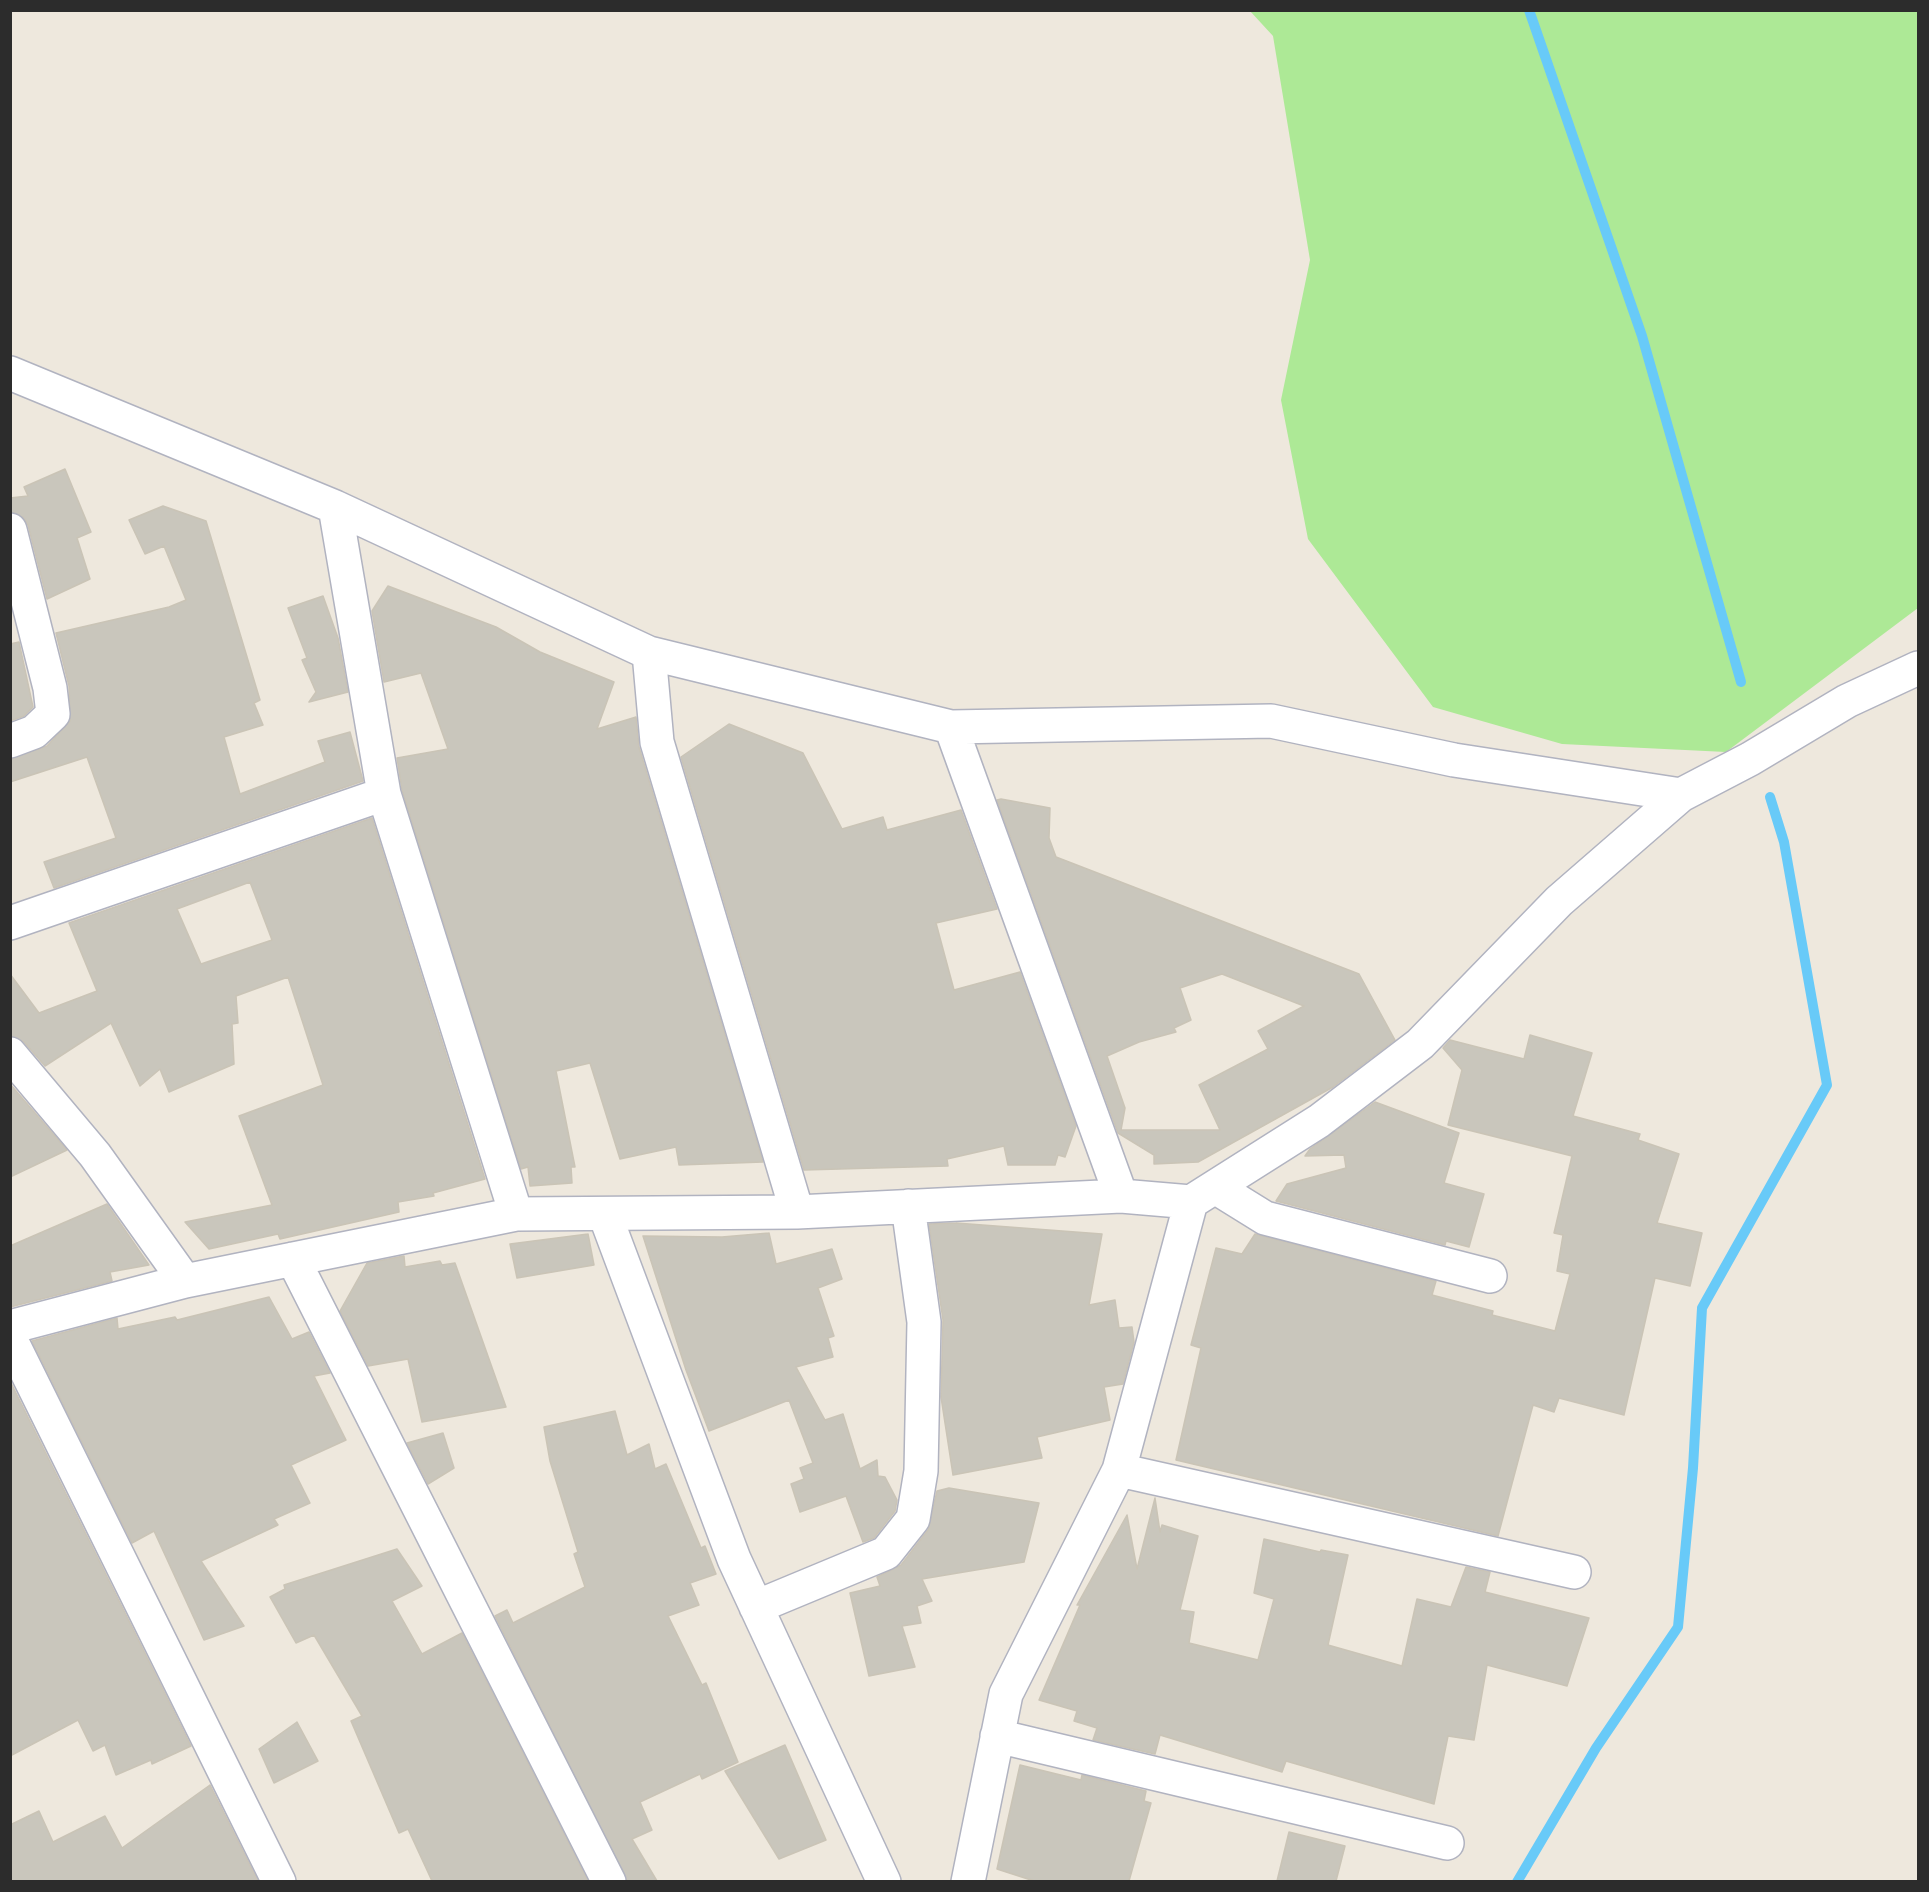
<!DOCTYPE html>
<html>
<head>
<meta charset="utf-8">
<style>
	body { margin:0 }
	#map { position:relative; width:1929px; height:1892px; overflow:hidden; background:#eee8dd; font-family:"Public Sans",sans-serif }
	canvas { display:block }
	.frame { position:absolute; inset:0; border:12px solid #2c2c2c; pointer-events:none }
</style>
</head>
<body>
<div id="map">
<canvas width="1929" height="1892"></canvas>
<div class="frame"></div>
</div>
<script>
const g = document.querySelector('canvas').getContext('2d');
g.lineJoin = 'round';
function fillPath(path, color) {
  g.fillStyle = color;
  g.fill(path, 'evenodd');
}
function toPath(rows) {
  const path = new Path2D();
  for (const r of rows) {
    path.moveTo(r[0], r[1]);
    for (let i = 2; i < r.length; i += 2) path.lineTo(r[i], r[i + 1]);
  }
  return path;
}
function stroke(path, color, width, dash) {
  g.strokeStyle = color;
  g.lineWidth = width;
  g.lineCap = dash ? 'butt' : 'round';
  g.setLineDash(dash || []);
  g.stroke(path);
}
const green = toPath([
	[1250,11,1918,11,1918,608,1726,752,1562,744,1433,707,1308,539,1281,400,1310,260,1273,36]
]);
const stream = toPath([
	[1529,10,1642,336,1741,682],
	[1517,1882,1596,1748,1678,1627,1693,1468,1702,1308,1827,1085,1784,842,1770,797]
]);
const building = toPath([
	[65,469,91,532,77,538,90,579,47,599,28,525,23,517,10,512,10,498,28,496,24,487,65,469],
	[163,506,206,521,260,700,254,703,263,725,224,737,240,794,325,762,318,741,350,732,363,781,54,888,44,862,116,838,87,757,10,782,10,759,47,746,70,721,69,686,56,633,169,607,186,600,164,546,145,554,129,520,163,506],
	[388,586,496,627,540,652,614,682,597,729,636,717,639,747,763,1162,679,1165,676,1147,620,1159,590,1063,556,1071,575,1167,571,1167,572,1183,530,1186,528,1167,521,1169,402,790,397,758,448,749,421,673,384,682,372,611,388,586],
	[323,596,338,638,348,692,309,702,316,692,302,660,307,658,288,608,323,596],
	[19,642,33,707,24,716,10,721,10,644,19,642],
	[729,724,803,753,842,829,883,817,887,830,961,810,997,909,936,923,954,990,1020,972,1076,1126,1065,1157,1058,1155,1055,1165,1008,1165,1004,1146,947,1159,948,1166,804,1170,681,757,729,724],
	[1001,799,1050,808,1049,838,1056,857,1359,974,1395,1040,1333,1087,1198,1162,1154,1164,1154,1155,1118,1133,997,800,1001,799],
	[1222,974,1304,1006,1258,1031,1268,1049,1199,1085,1220,1130,1121,1130,1125,1108,1107,1056,1139,1042,1176,1032,1174,1028,1191,1020,1180,988,1222,974],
	[372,818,485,1179,433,1193,434,1196,398,1202,399,1212,280,1239,278,1234,209,1249,185,1222,272,1205,239,1116,323,1085,288,977,236,996,238,1023,232,1024,234,1064,169,1092,160,1069,140,1086,111,1023,45,1066,24,1042,10,1036,10,974,39,1013,97,991,69,923,372,818],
	[250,882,272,940,201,964,177,909,250,882],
	[1530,1035,1592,1053,1573,1116,1640,1134,1638,1140,1679,1154,1657,1223,1702,1233,1690,1286,1655,1278,1624,1415,1559,1398,1554,1412,1533,1405,1498,1536,1176,1460,1201,1348,1191,1345,1216,1248,1242,1254,1255,1234,1436,1281,1432,1295,1493,1311,1492,1315,1555,1331,1570,1274,1557,1271,1563,1235,1554,1233,1572,1156,1448,1125,1462,1070,1443,1048,1450,1040,1524,1059,1530,1035],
	[10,1084,67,1150,10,1177,10,1084],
	[1375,1102,1459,1133,1444,1183,1484,1194,1469,1247,1446,1241,1445,1245,1276,1201,1287,1184,1346,1168,1344,1155,1305,1156,1310,1149,1375,1102],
	[107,1204,149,1265,110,1272,112,1281,10,1307,10,1246,107,1204],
	[956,1223,1102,1234,1089,1305,1115,1300,1119,1328,1132,1327,1134,1342,1123,1384,1104,1387,1110,1420,1037,1437,1042,1458,953,1475,941,1397,943,1320,929,1224,956,1223],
	[769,1233,776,1264,832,1249,842,1279,818,1288,834,1336,828,1338,833,1357,796,1367,825,1420,843,1414,860,1469,877,1460,878,1476,885,1477,897,1500,895,1511,874,1538,863,1542,846,1496,800,1512,791,1484,804,1479,800,1468,813,1463,789,1400,709,1431,686,1370,643,1236,722,1237,769,1233],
	[588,1234,594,1265,517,1278,510,1244,588,1234],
	[404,1256,405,1267,440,1261,442,1265,455,1263,506,1407,422,1422,408,1359,368,1366,340,1311,367,1263,404,1256],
	[269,1297,292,1339,309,1332,330,1373,314,1376,346,1440,291,1465,310,1503,274,1519,278,1525,201,1561,244,1626,204,1640,154,1531,132,1543,32,1341,117,1318,118,1329,175,1317,177,1320,269,1297],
	[10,1381,191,1746,152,1764,151,1760,116,1775,105,1745,93,1751,78,1720,10,1756,10,1381],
	[615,1411,627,1455,649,1444,655,1469,666,1464,701,1548,705,1546,716,1574,690,1583,699,1605,668,1616,702,1685,706,1683,738,1762,702,1779,700,1774,640,1802,652,1830,632,1839,657,1881,627,1881,495,1616,507,1610,513,1623,585,1587,574,1554,578,1552,550,1461,544,1427,615,1411],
	[443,1433,454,1468,428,1484,407,1443,443,1433],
	[949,1488,1039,1503,1024,1562,922,1579,932,1601,917,1606,921,1623,902,1626,915,1667,869,1676,850,1593,880,1586,877,1577,901,1565,928,1530,937,1491,949,1488],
	[1155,1498,1160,1532,1162,1525,1198,1536,1180,1610,1194,1612,1189,1643,1258,1660,1274,1599,1254,1593,1264,1539,1320,1552,1321,1550,1348,1555,1328,1645,1402,1666,1417,1599,1451,1607,1466,1567,1490,1572,1485,1592,1589,1618,1567,1686,1487,1665,1474,1740,1448,1736,1434,1804,1286,1761,1282,1772,1160,1735,1155,1754,1093,1740,1097,1728,1074,1721,1077,1711,1039,1700,1080,1605,1077,1605,1127,1515,1137,1569,1155,1498],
	[397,1549,422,1586,392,1601,422,1654,462,1633,588,1881,432,1881,408,1829,399,1833,351,1721,362,1716,314,1635,296,1643,270,1597,285,1589,284,1585,397,1549],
	[297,1722,318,1761,274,1783,259,1749,297,1722],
	[785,1745,826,1840,779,1859,725,1771,785,1745],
	[1020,1765,1081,1780,1082,1775,1146,1791,1144,1801,1151,1803,1129,1881,1034,1881,997,1869,1020,1765],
	[210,1785,258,1881,10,1881,10,1825,39,1811,53,1842,105,1816,122,1848,210,1785],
	[1289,1832,1345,1846,1336,1881,1277,1881,1289,1832]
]);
const minor = toPath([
	[10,373,335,507,649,653,951,727,1271,721,1454,760,1681,795],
	[335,507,384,794,516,1214],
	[10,530,50,688,53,714,34,732,10,741],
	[649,653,657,742,797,1212],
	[951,727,1121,1196],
	[10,923,384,794],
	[10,1054,95,1155,185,1281],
	[1215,1187,1265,1218,1490,1276],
	[605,1215,734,1559,884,1882],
	[293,1259,609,1882],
	[10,1327,185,1281,516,1214,797,1212,1121,1196,1191,1202,1319,1121,1420,1044,1559,901,1681,795,1750,759,1847,701,1918,668],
	[10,1338,279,1882],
	[1119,1470,1574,1572],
	[756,1607,886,1553,913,1519,921,1471,924,1322,908,1206],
	[997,1736,1447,1843],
	[968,1882,1006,1694,1119,1470,1191,1202]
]);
fillPath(green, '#ade996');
stroke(stream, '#68caf8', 10);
fillPath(building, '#c9c6bc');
stroke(building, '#cac4b6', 1.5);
stroke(minor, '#b1b3c0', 36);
stroke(minor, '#fff', 33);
</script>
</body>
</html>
